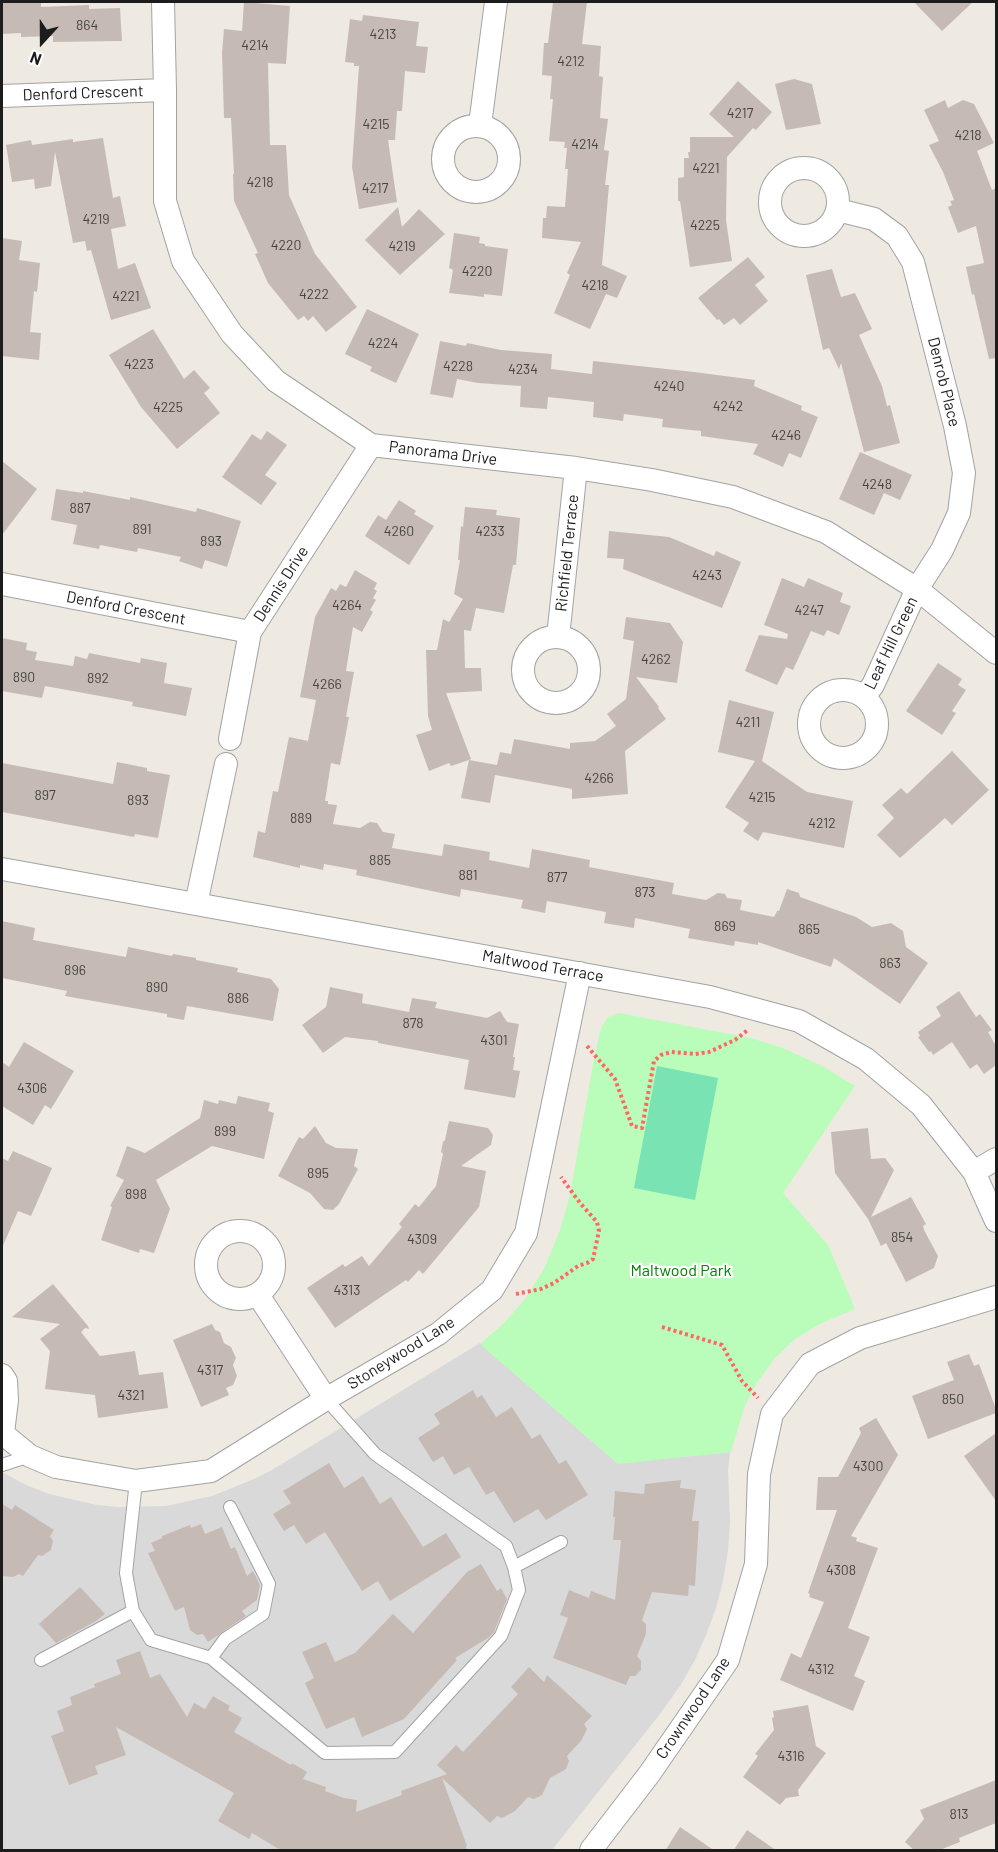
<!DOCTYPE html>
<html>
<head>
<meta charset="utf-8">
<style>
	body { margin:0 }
	#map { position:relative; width:998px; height:1852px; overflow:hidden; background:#eee9e1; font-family:Barlow,sans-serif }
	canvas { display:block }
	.frame { position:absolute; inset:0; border:3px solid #1c1c1c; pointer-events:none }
	.north { position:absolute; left:12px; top:12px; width:60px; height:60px; -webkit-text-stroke:4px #fff; paint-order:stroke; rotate:201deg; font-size:16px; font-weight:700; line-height:24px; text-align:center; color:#1c1c1c }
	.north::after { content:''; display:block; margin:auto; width:21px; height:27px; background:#1c1c1c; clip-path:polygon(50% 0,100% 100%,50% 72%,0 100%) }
</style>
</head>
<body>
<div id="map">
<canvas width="998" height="1852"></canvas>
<div class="frame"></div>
<div class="north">N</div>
</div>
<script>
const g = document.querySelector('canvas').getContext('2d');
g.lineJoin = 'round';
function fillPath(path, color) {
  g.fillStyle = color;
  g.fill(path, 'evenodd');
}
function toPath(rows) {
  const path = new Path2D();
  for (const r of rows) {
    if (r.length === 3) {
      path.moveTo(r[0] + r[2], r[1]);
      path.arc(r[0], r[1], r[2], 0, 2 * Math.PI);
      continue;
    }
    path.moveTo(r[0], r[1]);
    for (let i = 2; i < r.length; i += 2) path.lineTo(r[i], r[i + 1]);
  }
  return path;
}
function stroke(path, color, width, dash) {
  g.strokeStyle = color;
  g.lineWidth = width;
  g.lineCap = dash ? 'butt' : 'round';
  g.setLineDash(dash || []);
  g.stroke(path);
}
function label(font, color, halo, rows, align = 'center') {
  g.font = font + ' Barlow,sans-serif';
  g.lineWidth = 4.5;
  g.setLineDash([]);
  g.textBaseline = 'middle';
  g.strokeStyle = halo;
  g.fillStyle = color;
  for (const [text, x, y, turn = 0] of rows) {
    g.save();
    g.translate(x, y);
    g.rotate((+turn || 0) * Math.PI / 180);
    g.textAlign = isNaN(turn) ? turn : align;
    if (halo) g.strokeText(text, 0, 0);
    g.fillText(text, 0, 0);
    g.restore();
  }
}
const residential = toPath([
	[480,1343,617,1463,730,1452,728,1470,730,1521,728,1551,723,1581,716,1608,706,1635,695,1660,680,1686,660,1714,552,1850,2,1850,2,1472,26,1485,49,1494,97,1505,118,1507,166,1506,212,1496,254,1479,272,1470]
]);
const park = toPath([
	[619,1013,751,1038,783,1048,824,1067,855,1086,783,1193,828,1245,855,1309,820,1324,795,1339,775,1358,756,1384,744,1408,731,1452,618,1464,480,1344,504,1323,525,1299,545,1267,560,1230,570,1195,595,1053,601,1028,608,1017]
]);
const pitch = toPath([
	[657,1066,718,1078,695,1200,634,1188]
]);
const building = toPath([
	[2,2,41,2,41,7,89,5,89,9,120,8,122,41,53,42,53,36,21,37,21,33,2,34],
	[244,2,290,6,286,64,268,63,270,145,286,145,289,195,315,254,357,307,326,332,313,316,308,321,304,316,298,320,268,283,255,254,258,253,234,201,233,174,234,174,231,118,224,118,222,53,224,29,242,31],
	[553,2,587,2,582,44,601,46,599,76,603,77,600,118,608,119,604,150,609,151,605,185,609,185,602,265,627,276,617,298,606,294,590,329,554,313,570,275,567,273,581,242,542,238,543,218,546,218,547,206,565,207,568,169,565,169,567,148,564,148,565,142,549,141,553,99,550,99,552,76,542,75,544,43,548,43],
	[914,2,973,2,942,31],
	[363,15,419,22,416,46,428,47,425,73,405,71,402,111,397,111,395,140,388,140,397,202,359,209,352,167,359,66,354,66,354,63,345,62,350,19,362,21],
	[794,79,812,84,821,124,786,130,775,84],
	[738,81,772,112,756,130,753,128,727,157,726,220,732,261,690,267,680,201,678,201,678,178,684,177,684,158,689,158,688,152,690,152,690,137,734,137,709,114],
	[945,100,948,108,963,100,974,104,994,143,977,151,992,190,996,188,996,358,989,359,974,294,972,295,966,267,984,263,976,226,958,233,948,207,952,205,950,201,954,200,943,172,929,145,939,141,924,110],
	[103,138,113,198,120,196,126,226,111,229,118,269,135,263,151,308,111,320,91,250,87,251,85,241,73,243,55,152,51,186,35,189,34,179,12,182,6,145,31,140,32,145,73,139,73,142],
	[398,207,402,227,419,209,445,234,400,275,365,240],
	[454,233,480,237,479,243,485,244,485,246,508,249,502,296,484,294,484,297,449,293,453,270,449,268],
	[2,238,22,241,19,260,40,263,37,292,34,291,30,332,41,333,39,360,2,356],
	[748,257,765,277,755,285,768,301,740,325,734,318,724,325,719,319,717,320,698,298],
	[832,269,841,297,855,293,872,329,859,335,882,386,887,406,890,405,900,443,864,452,841,363,839,369,829,348,823,350,806,275],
	[367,309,419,334,396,383,370,371,372,367,345,354],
	[153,329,184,379,194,370,210,388,204,393,220,413,177,449,141,407,109,355],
	[440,341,466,346,467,343,501,350,552,354,551,369,592,374,593,361,694,372,755,380,754,386,802,406,801,410,818,417,801,458,789,453,783,467,753,454,758,444,701,436,701,431,662,427,663,419,624,414,623,421,593,417,594,402,548,397,547,409,520,407,521,386,478,383,457,379,453,398,430,394],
	[267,431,287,445,265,475,277,483,261,505,222,477,252,434,261,440],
	[860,452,912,475,900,500,884,493,874,515,839,499],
	[2,461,37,489,2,535],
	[56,489,83,493,83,491,130,500,130,497,196,512,197,508,241,521,227,567,205,560,202,569,179,561,181,557,138,548,137,552,100,545,99,549,73,544,77,525,51,520],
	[399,500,416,511,414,514,434,526,409,565,365,536,378,515,386,520],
	[465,507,497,510,496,515,520,518,516,565,513,565,504,613,476,608,471,631,464,630,465,668,481,668,482,691,446,693,471,759,469,760,497,765,500,752,511,754,514,739,570,749,570,743,595,741,616,726,607,714,626,699,634,641,623,639,626,617,670,623,683,642,677,683,636,677,659,707,658,708,666,719,625,751,628,794,572,799,572,789,495,775,490,803,461,798,469,760,451,766,449,763,429,771,416,735,432,730,428,716,426,650,437,650,443,619,449,622,463,599,454,594,460,560,458,560,461,526,463,527],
	[609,531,669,537,714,556,716,551,741,562,722,608,623,569,624,559,607,558],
	[355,570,377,583,374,589,377,591,373,598,376,600,370,610,373,612,362,632,353,627,346,671,354,672,346,717,349,717,340,765,331,763,325,801,328,801,328,804,337,805,333,824,360,828,370,822,377,823,383,832,395,834,392,848,442,856,444,844,490,852,489,860,529,868,532,849,590,860,589,867,674,883,672,894,706,900,718,893,725,894,727,898,742,900,740,910,774,917,777,911,779,911,787,889,799,893,800,897,856,917,872,927,891,923,903,931,906,947,928,963,900,1004,834,958,831,967,758,942,758,945,735,941,734,946,688,938,690,929,635,918,634,928,604,923,606,912,547,901,545,913,521,908,523,900,461,889,460,897,356,875,357,870,324,864,323,870,300,865,300,868,253,857,258,831,265,833,273,791,278,792,289,737,308,741,316,700,300,697,315,617,331,588,336,591,340,584,346,587],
	[782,578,804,587,808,578,843,593,840,602,851,606,839,635,827,630,824,636,811,631,793,670,786,667,777,685,745,671,759,635,787,639,788,634,764,625],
	[2,638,27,643,26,650,37,652,35,660,73,666,75,656,87,659,89,653,140,663,141,658,167,663,164,683,192,688,186,716,132,706,133,702,45,686,42,698,2,691],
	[938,663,962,679,958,685,966,690,952,711,956,713,942,735,906,711],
	[729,700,774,712,762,761,807,792,853,801,844,848,763,832,758,841,743,831,749,823,725,807,755,761,718,752],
	[952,751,989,790,952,825,945,818,900,858,877,835,894,818,882,805,901,788,907,794],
	[117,762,147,768,147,771,170,775,158,838,135,834,134,837,2,812,2,763,113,784],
	[2,921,35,928,33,940,126,957,128,947,172,956,173,954,196,958,196,960,238,968,237,972,271,979,279,989,273,1021,187,1006,184,1020,167,1017,167,1014,65,996,67,991,2,978],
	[330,987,363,994,362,1003,409,1012,412,998,437,1002,435,1008,477,1016,487,1018,500,1011,507,1022,519,1024,513,1057,515,1057,513,1070,520,1071,515,1098,464,1089,469,1060,378,1043,378,1041,345,1037,323,1053,302,1025,326,1007],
	[959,991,976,1017,980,1014,992,1030,988,1032,996,1046,996,1065,984,1074,977,1064,970,1069,952,1042,933,1055,931,1051,929,1052,918,1037,920,1036,918,1032,941,1016,936,1007],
	[24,1042,74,1071,51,1109,45,1105,33,1125,2,1106,2,1062,9,1067],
	[238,1096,270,1103,268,1111,274,1113,264,1159,212,1146,156,1180,170,1209,154,1253,140,1249,139,1253,101,1240,112,1207,110,1206,124,1180,116,1176,127,1146,145,1153,200,1118,204,1100,218,1104,219,1100,236,1104],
	[449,1121,488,1128,493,1135,491,1145,461,1166,486,1171,479,1207,423,1274,419,1270,408,1282,406,1280,335,1328,307,1288,343,1264,345,1267,362,1256,369,1266,402,1227,399,1224,415,1204,419,1207,436,1186,443,1154,441,1152,443,1142,445,1140],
	[315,1126,326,1143,336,1148,358,1149,354,1166,358,1169,339,1204,333,1210,324,1209,310,1193,278,1176,299,1137,303,1139],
	[868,1128,871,1159,885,1158,894,1170,871,1217,911,1197,926,1224,923,1226,924,1230,938,1256,934,1268,906,1282,886,1243,881,1246,868,1219,835,1173,831,1132],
	[13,1151,52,1168,31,1216,18,1211,2,1248,2,1158,8,1161],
	[53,1284,88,1326,89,1329,85,1328,81,1332,100,1356,135,1351,139,1375,163,1372,168,1408,98,1418,95,1395,45,1389,50,1351,40,1339,60,1324,12,1317],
	[212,1324,215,1330,220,1332,224,1343,231,1347,236,1358,233,1365,237,1376,233,1385,226,1388,229,1395,201,1407,173,1340],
	[969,1354,974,1366,979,1364,996,1409,996,1413,928,1439,912,1396,954,1380,947,1362],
	[473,1390,477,1398,482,1395,496,1417,512,1407,532,1439,540,1434,559,1464,566,1460,588,1495,546,1520,538,1509,514,1523,494,1491,486,1495,469,1467,454,1475,443,1456,433,1462,418,1438,440,1424,434,1414],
	[876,1418,898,1455,851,1536,857,1538,856,1541,878,1548,848,1628,870,1637,854,1676,865,1681,853,1711,780,1680,791,1653,801,1658,824,1602,809,1597,810,1594,808,1593,837,1510,816,1510,818,1477,838,1477,861,1433,859,1428],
	[996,1433,996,1501,964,1456],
	[329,1463,344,1488,363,1476,380,1504,391,1497,423,1547,446,1533,461,1557,390,1601,378,1581,362,1591,325,1532,306,1544,294,1525,284,1531,273,1514,291,1503,283,1491],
	[681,1480,680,1488,696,1490,692,1521,699,1521,695,1586,689,1585,688,1596,652,1592,642,1620,646,1624,646,1634,637,1656,641,1661,641,1670,635,1676,630,1676,626,1685,553,1658,568,1618,560,1615,569,1590,589,1598,591,1591,615,1600,621,1540,613,1540,615,1517,613,1517,615,1491,644,1494,645,1484],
	[2,1504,12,1510,15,1505,54,1530,50,1536,53,1541,51,1550,42,1556,38,1555,23,1576,19,1574,13,1577,2,1576],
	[201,1524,205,1534,222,1527,231,1549,235,1547,247,1576,253,1571,260,1585,257,1600,242,1611,246,1616,208,1642,203,1634,197,1635,190,1630,184,1607,175,1611,148,1553,155,1551,151,1543,162,1538,162,1536,190,1525,191,1528],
	[481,1564,497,1591,501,1588,507,1599,494,1632,488,1638,455,1658,457,1660,404,1719,362,1737,354,1717,326,1729,305,1683,314,1678,302,1652,326,1642,335,1662,355,1653,393,1614,413,1633,467,1572],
	[80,1587,105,1614,96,1621,56,1643,39,1624],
	[140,1651,150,1678,160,1674,187,1717,194,1703,205,1709,213,1696,230,1706,228,1710,242,1718,234,1732,291,1765,292,1763,307,1772,303,1779,326,1787,325,1791,344,1798,357,1800,356,1812,402,1795,401,1791,447,1774,437,1765,456,1745,463,1752,518,1694,511,1687,529,1667,544,1682,547,1675,592,1716,584,1724,587,1729,581,1741,567,1756,569,1761,566,1769,550,1778,542,1795,534,1799,528,1797,515,1811,502,1818,497,1816,490,1823,442,1778,467,1846,466,1846,467,1851,282,1851,252,1833,249,1839,218,1821,234,1793,116,1727,126,1755,95,1766,98,1774,69,1785,51,1736,64,1731,57,1711,72,1705,70,1697,95,1687,94,1684,121,1674,116,1660],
	[808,1705,816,1746,826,1753,798,1790,799,1796,786,1798,780,1805,743,1777,758,1756,755,1754,774,1730,772,1718,774,1717,773,1711],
	[996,1780,996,1823,959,1838,960,1842,937,1851,915,1851,905,1842,924,1819,920,1810],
	[680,1827,715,1851,665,1851],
	[747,1830,777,1851,733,1851]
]);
const path = toPath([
	[587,1046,615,1079,632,1126,642,1128,654,1061,661,1055,671,1052,695,1054,709,1052,735,1040,749,1029],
	[516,1294,541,1289,554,1283,578,1266,587,1263,593,1259,599,1231,597,1222,580,1203,561,1177],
	[662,1327,722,1345,742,1381,758,1398]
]);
const service = toPath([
	[2,1465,30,1456],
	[136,1481,126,1573,133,1611,151,1640,211,1658,325,1753,395,1752,501,1636,519,1590,514,1567,506,1546,375,1454,326,1399],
	[514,1567,561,1542],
	[211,1658,225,1639,263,1614,269,1584,230,1507],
	[41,1660,133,1611]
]);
const minor = toPath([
	[163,2,165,90,165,201,183,261,232,334,276,381,371,445,576,468,652,480,733,497,826,532,917,589,996,653],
	[2,96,165,90],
	[480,125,496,2],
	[476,159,33],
	[804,202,34],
	[838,210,874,219,897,236,913,262,955,426,964,473,959,513,942,550,917,589,873,685,864,697],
	[2,584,250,632],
	[556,670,33],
	[558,637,576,468],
	[843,724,34],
	[230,739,250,632,371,445],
	[2,869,710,997,799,1021,866,1059,921,1105,974,1172,996,1221],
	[196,904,226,764],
	[974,1172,996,1159],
	[240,1265,34],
	[258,1295,326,1399],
	[2,1375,6,1381,7,1400,3,1433],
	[2,1433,30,1456,56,1467,136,1481,211,1471,326,1399,438,1334,492,1290,526,1233,580,973],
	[591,1850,650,1773,728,1660,756,1564,759,1474,772,1414,810,1364,860,1338,996,1297]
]);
const numberNames = [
	["864",87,25],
	["4213",383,34],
	["4214",255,45],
	["4212",571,61],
	["4217",740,113],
	["4215",376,124],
	["4218",968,135],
	["4214",585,144],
	["4221",706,168],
	["4218",260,182],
	["4217",375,188],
	["4219",96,219],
	["4225",705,225],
	["4220",286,245],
	["4219",402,246],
	["4220",477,271],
	["4218",595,285],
	["4222",314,294],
	["4221",126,296],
	["4224",383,343],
	["4223",139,364],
	["4228",458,366],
	["4234",523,369],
	["4240",669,386],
	["4242",728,406],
	["4225",168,407],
	["4246",786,435],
	["4248",877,484],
	["887",80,508],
	["891",142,529],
	["4260",399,531],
	["4233",490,531],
	["893",211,541],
	["4243",707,575],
	["4264",347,605],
	["4247",809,610],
	["4262",656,659],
	["890",24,677],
	["892",98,678],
	["4266",327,684],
	["4211",748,722],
	["4266",599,778],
	["897",45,795],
	["4215",762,797],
	["893",138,800],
	["889",301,818],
	["4212",822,823],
	["885",380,860],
	["881",468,875],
	["877",557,877],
	["873",645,892],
	["869",725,926],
	["865",809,929],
	["863",890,963],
	["896",75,970],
	["890",157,987],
	["886",238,998],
	["878",413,1023],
	["4301",494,1040],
	["4306",32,1088],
	["899",225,1131],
	["895",318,1173],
	["898",136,1194],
	["854",902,1237],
	["4309",422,1239],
	["4313",347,1290],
	["4317",210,1370],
	["4321",131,1395],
	["850",953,1399],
	["4300",868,1466],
	["4308",841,1570],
	["4312",821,1669],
	["4316",791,1756],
	["813",959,1814]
];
const streetNames = [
	["Denford Crescent",83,93,-2],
	["Denrob Place",944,382,76],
	["Panorama Drive",443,453,7],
	["Richfield Terrace",567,553,-84],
	["Dennis Drive",281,584,-57],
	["Denford Crescent",126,608,11],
	["Leaf Hill Green",891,643,-64],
	["Maltwood Terrace",543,966,10],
	["Stoneywood Lane",401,1353,-32],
	["Crownwood Lane",693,1708,-56]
];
const parkNames = [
	["Maltwood Park",681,1271]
];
fillPath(residential, '#dad9d9');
fillPath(park, '#bafdbb');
fillPath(pitch, '#79e3b3');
fillPath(building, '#c6bbb4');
stroke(service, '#a3a3a3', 14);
stroke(minor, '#a3a3a3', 24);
stroke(path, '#ff6762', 4, [3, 3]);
stroke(service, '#fff', 12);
stroke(minor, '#fff', 22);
label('14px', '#464442', null, numberNames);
label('16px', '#1c1c1c', '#fff', streetNames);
label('16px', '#048006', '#fff', parkNames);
</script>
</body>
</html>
